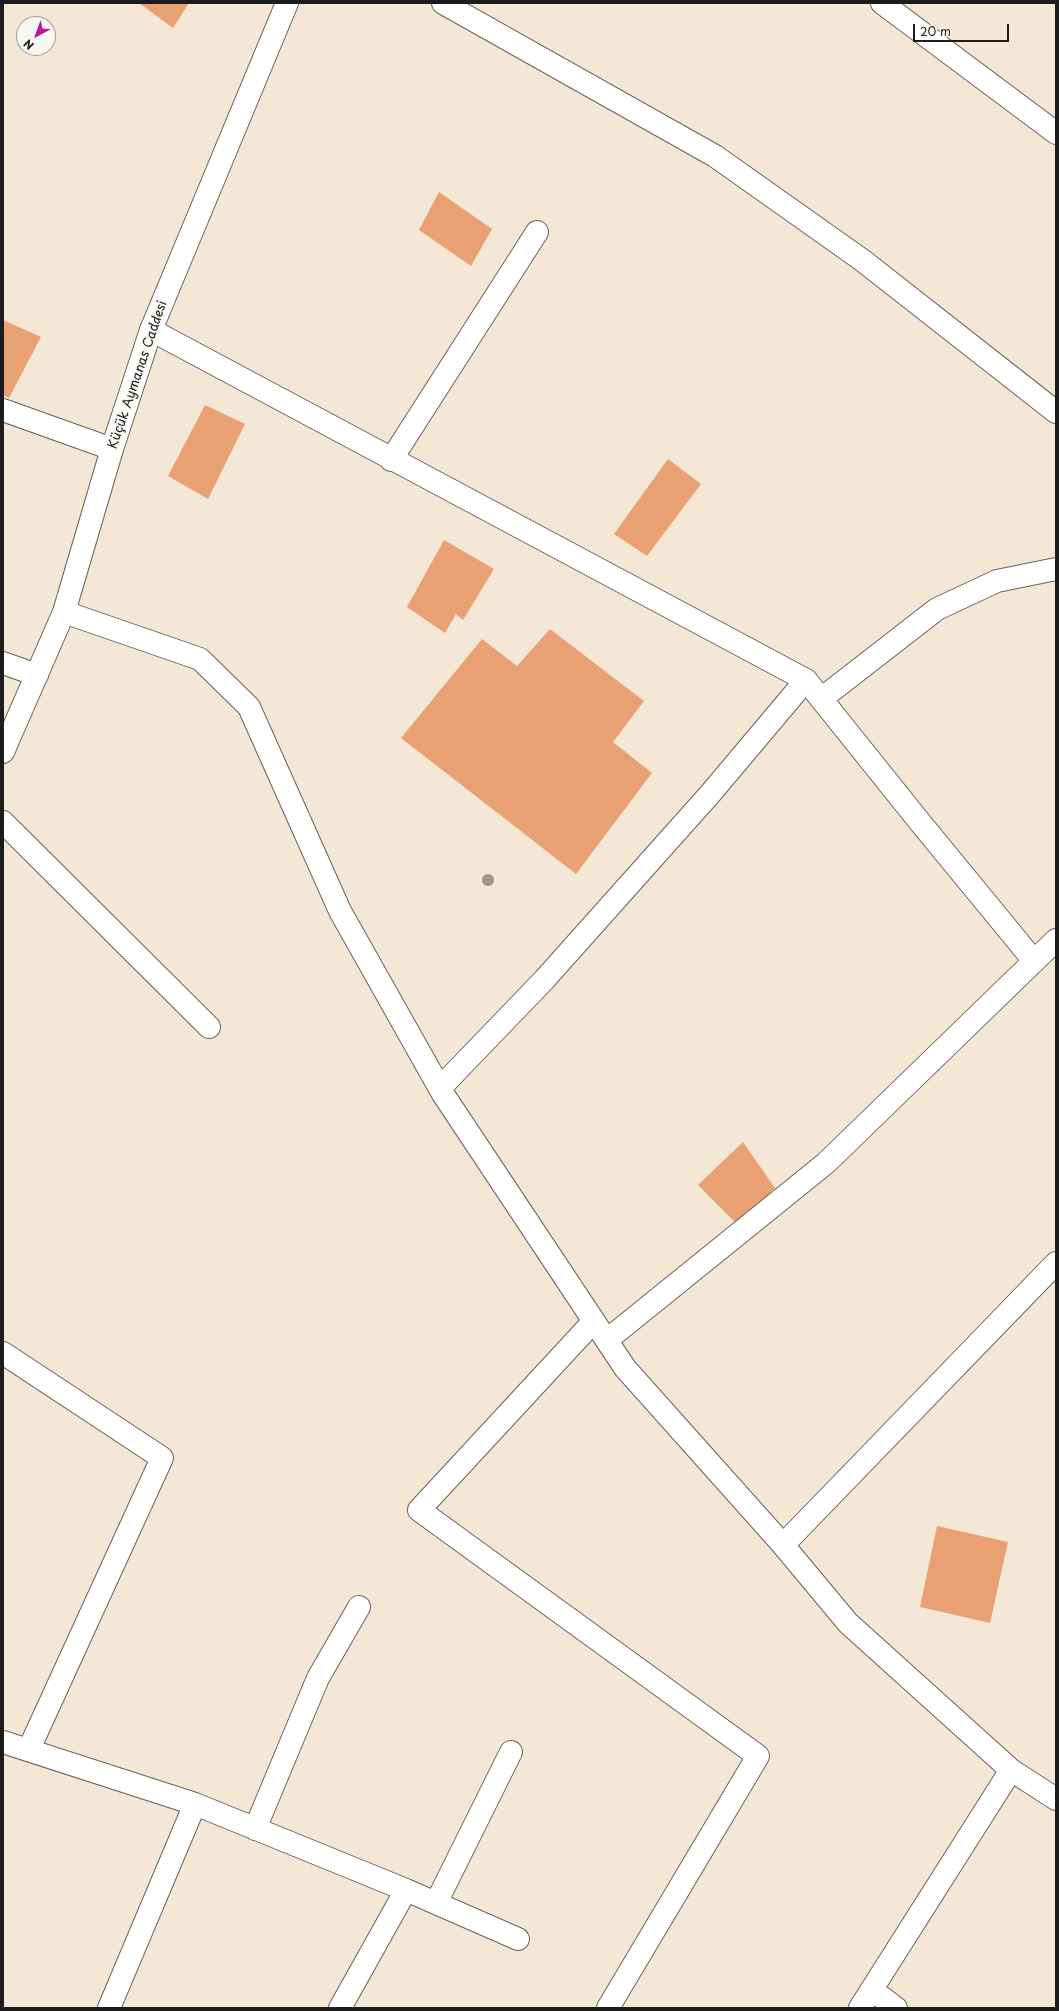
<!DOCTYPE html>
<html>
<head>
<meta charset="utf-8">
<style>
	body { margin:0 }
	#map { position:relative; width:1059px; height:2011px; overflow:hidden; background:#f5e7d5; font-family:"Playpen Sans",sans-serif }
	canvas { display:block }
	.frame { position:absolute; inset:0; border:4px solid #1c1c1c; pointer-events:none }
	.north { position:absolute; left:16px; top:16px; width:40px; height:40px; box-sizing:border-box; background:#f6f6f2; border:1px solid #9f9f9c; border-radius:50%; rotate:221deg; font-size:11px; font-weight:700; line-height:16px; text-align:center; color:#1c1c1c }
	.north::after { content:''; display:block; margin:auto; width:14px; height:18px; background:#b5179e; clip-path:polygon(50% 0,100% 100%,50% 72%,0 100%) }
	.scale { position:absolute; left:913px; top:24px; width:96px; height:18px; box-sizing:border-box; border:2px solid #1c1c1c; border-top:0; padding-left:5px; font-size:12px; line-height:14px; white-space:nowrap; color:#1c1c1c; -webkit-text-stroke:3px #f6f6f2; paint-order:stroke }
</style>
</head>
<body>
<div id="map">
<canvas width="1059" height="2011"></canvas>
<div class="frame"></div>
<div class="north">N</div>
<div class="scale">20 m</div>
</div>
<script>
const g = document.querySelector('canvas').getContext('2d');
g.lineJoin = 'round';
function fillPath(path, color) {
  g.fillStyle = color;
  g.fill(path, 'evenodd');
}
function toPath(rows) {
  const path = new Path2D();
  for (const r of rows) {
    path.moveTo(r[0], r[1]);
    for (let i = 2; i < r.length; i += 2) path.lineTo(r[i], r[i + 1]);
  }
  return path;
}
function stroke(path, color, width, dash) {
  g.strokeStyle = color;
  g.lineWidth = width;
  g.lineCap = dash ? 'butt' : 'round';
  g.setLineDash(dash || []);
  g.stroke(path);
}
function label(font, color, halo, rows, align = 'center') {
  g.font = font + ' "Playpen Sans",sans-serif';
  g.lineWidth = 3;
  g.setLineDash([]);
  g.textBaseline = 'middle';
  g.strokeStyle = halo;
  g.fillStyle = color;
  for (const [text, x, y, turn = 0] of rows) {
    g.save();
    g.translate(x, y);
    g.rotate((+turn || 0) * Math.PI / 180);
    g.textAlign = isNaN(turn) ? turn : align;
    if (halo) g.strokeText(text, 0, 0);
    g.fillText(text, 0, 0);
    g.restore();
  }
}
const building = toPath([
	[139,3,189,3,173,28],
	[439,192,492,229,471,266,419,230],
	[3,320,41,337,9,398,3,395],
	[205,405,245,424,208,499,168,476],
	[668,459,701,484,647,556,614,534],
	[444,540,494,569,463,620,456,614,445,633,407,607],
	[550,629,644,701,613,742,652,773,576,874,401,738,482,639,517,666],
	[743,1142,775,1188,737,1224,698,1185],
	[937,1526,1008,1542,990,1623,920,1607]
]);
const street = toPath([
	[443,3,715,156,862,260,1056,412],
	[882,3,1056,133],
	[151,330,806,680,919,821,1034,961],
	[3,410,112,449],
	[391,460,537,232],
	[64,612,200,659,249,707,340,911,443,1094,625,1368,783,1545,848,1623,1011,1770,1056,1799],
	[3,663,37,675],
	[821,699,937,609,997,581,1056,569],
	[3,822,209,1027],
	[440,1088,544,980,710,794,806,680],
	[594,1321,419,1510,758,1756,608,2008],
	[607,1340,826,1163,1056,940],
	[3,1353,162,1458,29,1749],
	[783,1545,1056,1263],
	[3,1742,195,1804,406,1890,518,1939],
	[255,1829,318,1678,359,1607],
	[436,1903,511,1752],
	[872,1990,896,2008],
	[109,2008,195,1804],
	[340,2008,406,1890],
	[860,2008,1011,1770]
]);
const secondary = toPath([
	[3,752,64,612,112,449,151,330,287,3]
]);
const trees = [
	[488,880]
];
const streetNames = [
	["Küçük Aymanas Caddesi",138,375,-71]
];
fillPath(building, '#e9a173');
stroke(street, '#68635d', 24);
stroke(secondary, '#68635d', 24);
stroke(street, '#fff', 22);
stroke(secondary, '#fff', 22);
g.fillStyle = '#9c9b81';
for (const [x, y] of trees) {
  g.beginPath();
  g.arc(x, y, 6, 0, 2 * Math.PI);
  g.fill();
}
label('13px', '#1c1c1c', '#f6f6f2', streetNames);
</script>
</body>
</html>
